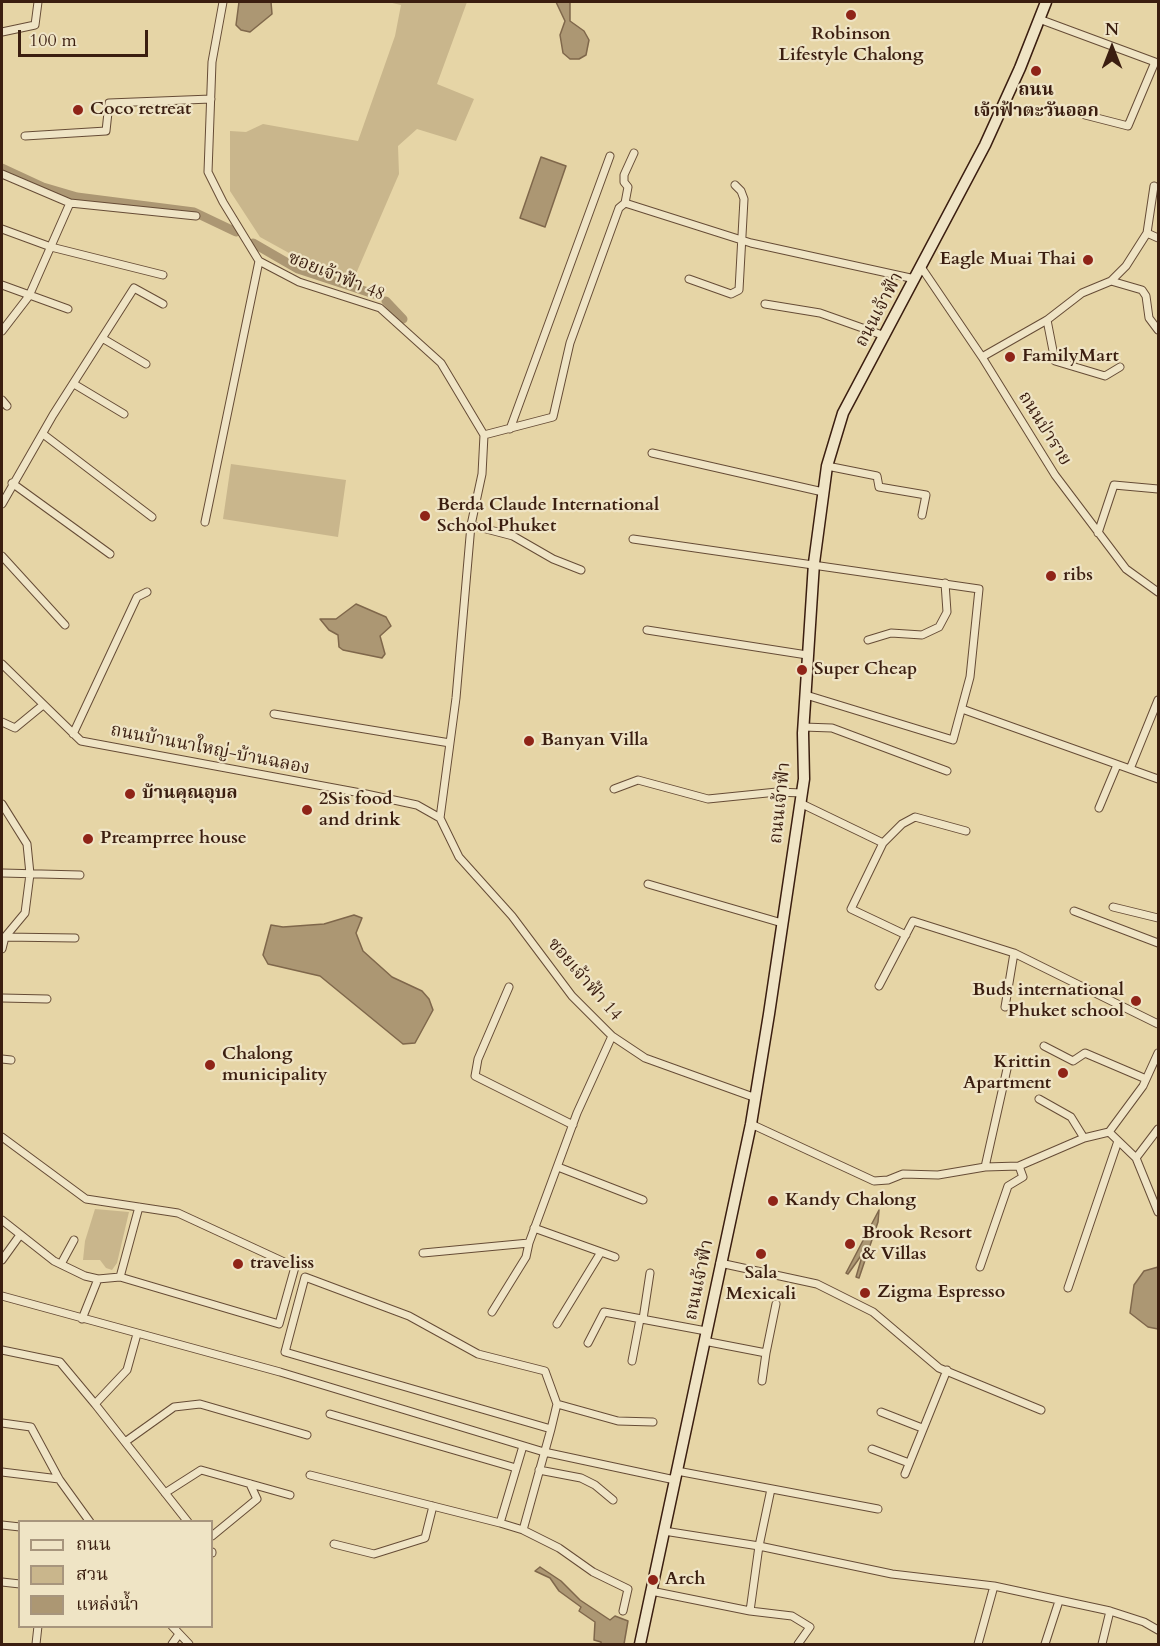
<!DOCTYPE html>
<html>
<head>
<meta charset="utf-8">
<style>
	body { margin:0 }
	#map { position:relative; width:1160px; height:1646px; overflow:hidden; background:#e6d5a6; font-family:Cardo,"Noto Serif Thai",serif }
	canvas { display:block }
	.frame { position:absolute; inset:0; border:3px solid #3b1e10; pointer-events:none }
	.legend { position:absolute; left:18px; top:1520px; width:195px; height:108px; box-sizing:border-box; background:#efe4c5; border:2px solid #a7957d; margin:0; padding:8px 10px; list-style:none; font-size:18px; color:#3b1e10 }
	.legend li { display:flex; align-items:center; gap:12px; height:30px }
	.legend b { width:30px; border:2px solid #a7957d }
	.north { position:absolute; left:1082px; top:18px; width:60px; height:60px; -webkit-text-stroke:4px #efe4c5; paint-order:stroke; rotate:0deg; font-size:16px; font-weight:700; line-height:24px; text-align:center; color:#3b1e10 }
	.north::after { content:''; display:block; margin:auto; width:21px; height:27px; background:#3b1e10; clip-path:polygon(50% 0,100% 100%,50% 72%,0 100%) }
	.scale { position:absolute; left:18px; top:30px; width:130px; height:27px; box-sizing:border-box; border:3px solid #3b1e10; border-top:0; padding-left:8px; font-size:18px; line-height:21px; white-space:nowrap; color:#3b1e10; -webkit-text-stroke:4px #efe4c5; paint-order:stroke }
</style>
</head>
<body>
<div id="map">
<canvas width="1160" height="1646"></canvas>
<div class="frame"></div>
<ul class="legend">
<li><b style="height:8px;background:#efe4c5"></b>ถนน</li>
<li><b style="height:16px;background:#c9b68c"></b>สวน</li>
<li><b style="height:16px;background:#ac9773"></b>แหล่งน้ำ</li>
</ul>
<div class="north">N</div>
<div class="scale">100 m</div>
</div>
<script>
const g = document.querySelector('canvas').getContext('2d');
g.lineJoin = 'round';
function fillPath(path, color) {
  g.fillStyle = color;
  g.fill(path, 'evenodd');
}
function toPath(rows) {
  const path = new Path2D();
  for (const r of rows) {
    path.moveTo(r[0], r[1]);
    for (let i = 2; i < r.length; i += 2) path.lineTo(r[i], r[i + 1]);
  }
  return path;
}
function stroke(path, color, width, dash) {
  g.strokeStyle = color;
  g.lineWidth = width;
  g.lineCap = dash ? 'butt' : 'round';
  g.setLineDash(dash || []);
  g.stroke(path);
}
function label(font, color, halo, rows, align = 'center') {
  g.font = font + ' Cardo,"Noto Serif Thai",serif';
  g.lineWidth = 4.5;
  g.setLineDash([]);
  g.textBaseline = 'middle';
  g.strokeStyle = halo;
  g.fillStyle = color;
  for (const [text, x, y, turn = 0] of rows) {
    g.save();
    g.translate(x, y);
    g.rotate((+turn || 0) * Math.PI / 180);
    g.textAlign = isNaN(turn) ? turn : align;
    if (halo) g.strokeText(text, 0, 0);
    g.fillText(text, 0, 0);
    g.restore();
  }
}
const green = toPath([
	[388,2,467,2,437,84,474,99,456,141,417,129,398,146,399,174,355,276,309,264,260,237,230,191,230,131,246,132,263,124,358,141,395,36,401,5],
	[231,464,346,480,338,537,223,519],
	[95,1209,129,1212,117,1263,112,1270,106,1268,100,1260,83,1260,85,1241]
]);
const water = toPath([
	[239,2,271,2,272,14,250,32,241,30,236,25,239,2],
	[556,2,570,2,570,21,584,31,589,40,586,55,579,59,570,59,563,53,560,35,565,21,556,2],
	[541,157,566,166,545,227,520,218,541,157],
	[356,604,386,617,391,626,380,636,385,654,382,658,343,650,339,647,338,635,329,630,320,619,336,619,356,604],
	[354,915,362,918,356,933,363,951,392,977,422,991,429,999,433,1010,415,1043,403,1044,320,976,268,964,263,955,271,925,283,927,324,924,354,915],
	[879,1210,878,1222,859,1278,856,1277,863,1253,848,1274,846,1273,879,1210],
	[1158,1267,1158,1329,1148,1327,1130,1313,1134,1285,1144,1271,1158,1267],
	[540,1567,561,1581,580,1600,610,1620,615,1616,628,1621,624,1644,601,1644,601,1642,594,1640,595,1622,579,1611,581,1607,559,1591,550,1578,535,1571,540,1567]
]);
const canal = toPath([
	[2,168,43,187,77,197,194,212,236,232],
	[253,243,298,269,377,295],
	[386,301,403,319]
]);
const street = toPath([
	[223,2,212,62,208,172,223,202,259,261,299,282,380,308,441,363,484,435,482,474,471,525,456,698,440,818],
	[1039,19,1155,62,1128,126,1085,115],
	[2,32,35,25,38,2],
	[25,136,106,131,109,103,211,99],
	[2,174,70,203,196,216],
	[625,203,628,187,624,182,624,175,634,153],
	[2,229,51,247,163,275],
	[1147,233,1158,238],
	[921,267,982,357,1055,475,1126,569,1158,592],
	[689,279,731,294,739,290,744,199,741,191,735,185],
	[1111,281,1142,290,1146,296,1149,318,1158,330],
	[2,285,68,309],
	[765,304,820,313,885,336],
	[1047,320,1055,361,1105,376,1120,367],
	[2,331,29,296,70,203],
	[102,338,146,364],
	[982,357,1047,320,1082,293,1111,281,1126,266,1147,233,1154,186],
	[74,384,124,414],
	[2,400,7,406],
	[510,429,610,156],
	[43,434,152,517],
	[484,435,553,417,570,343,619,208,625,203,751,243,915,279],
	[652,453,823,492],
	[827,466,877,476,879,487,926,495,922,515],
	[12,483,110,554],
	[2,504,53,415,134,288,163,304],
	[205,522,259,261],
	[471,525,513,536,553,559,581,570],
	[1098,533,1114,485,1158,489],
	[633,539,979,589,970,677,953,740,806,695],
	[2,556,65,625],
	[647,630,807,655],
	[868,640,891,633,922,635,939,627,947,612,945,583],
	[2,664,81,741,366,794,417,805,440,818],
	[962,709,1158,779],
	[274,714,450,743],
	[2,722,15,728,43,705],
	[803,727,832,728,947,771],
	[73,734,137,597,147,592],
	[1130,769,1158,700],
	[614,789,638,780,708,799,777,792,802,793],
	[800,803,883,843],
	[2,804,27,844,30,874,25,913,5,937,2,949],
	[1099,808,1117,765],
	[440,818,459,857,512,916,572,996,612,1036,645,1058,756,1098],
	[2,873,80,875],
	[648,884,782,923],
	[1113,907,1158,918],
	[1074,911,1158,943],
	[906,935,851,909,883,843,902,824,915,817,966,831],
	[4,937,75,938],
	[879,986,913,921,1014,953,1158,1024],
	[509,987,478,1059,475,1076,573,1125],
	[2,998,47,999],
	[1005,1007,1014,953],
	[1044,1046,1073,1061,1085,1053,1146,1079],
	[2,1059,11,1060],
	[1039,1099,1071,1117,1084,1138],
	[751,1124,874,1181,888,1180,903,1174,938,1175,985,1167,1019,1166,1084,1138,1109,1132,1143,1086,1158,1053],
	[1109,1132,1136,1158,1158,1212],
	[2,1137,86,1199,178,1213,295,1267,279,1324,120,1277,98,1279,85,1276,54,1261,2,1220],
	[1136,1158,1158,1129],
	[558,1167,643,1200],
	[985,1167,1007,1069],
	[534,1228,615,1257],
	[423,1253,529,1243,577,1113,612,1036],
	[2,1260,20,1235],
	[720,1263,817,1284,873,1312,939,1368,1041,1410],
	[61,1264,74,1240],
	[980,1267,1008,1186,1023,1177,1019,1166],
	[120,1277,139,1207],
	[1068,1288,1118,1141],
	[2,1296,280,1372,544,1452,675,1480],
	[492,1312,526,1257,529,1243],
	[82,1319,98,1279],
	[643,1319,650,1273],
	[557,1324,601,1252],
	[704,1341,766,1353,776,1304],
	[588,1343,604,1312,706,1331],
	[2,1350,60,1362,95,1404,127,1370,137,1334],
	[632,1361,640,1319],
	[762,1381,766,1353],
	[95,1404,188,1522],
	[557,1404,618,1421,653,1422],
	[881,1412,922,1428],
	[330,1414,516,1468],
	[2,1423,31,1427,59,1479,90,1522],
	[125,1442,174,1407,200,1404,307,1435],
	[523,1446,500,1523,523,1530,551,1429,557,1404,545,1371,478,1354,409,1316,305,1277,285,1352,551,1429],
	[872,1449,909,1463],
	[539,1470,581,1478,595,1485,613,1500],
	[677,1471,878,1509],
	[2,1472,59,1479],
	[905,1474,947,1370],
	[310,1475,500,1523],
	[165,1493,201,1470,290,1495],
	[2,1525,20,1527],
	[523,1530,559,1548,593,1572,628,1589,623,1611],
	[664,1531,759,1546,892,1574,994,1586,1110,1611,1144,1622,1158,1630],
	[212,1536,257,1499,250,1484],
	[334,1544,374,1554,425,1538,433,1506],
	[212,1552,212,1553],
	[2,1582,20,1584],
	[651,1591,750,1611,792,1616,810,1627,798,1644],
	[750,1611,759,1546,771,1489],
	[172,1626,189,1644],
	[36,1644,38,1626],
	[172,1644,179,1634],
	[978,1644,994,1586],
	[1045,1644,1059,1601],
	[1102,1644,1110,1611]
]);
const secondary = toPath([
	[640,1644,751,1124,769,1014,804,779,803,733,814,563,827,466,843,413,985,145,1020,68,1046,2]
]);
const markers = [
	[851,15,6,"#8f2418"],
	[1036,71,6,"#8f2418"],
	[78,110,6,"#8f2418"],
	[1088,260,6,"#8f2418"],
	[1010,357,6,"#8f2418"],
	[425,516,6,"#8f2418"],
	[1051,576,6,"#8f2418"],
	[802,670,6,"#8f2418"],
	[529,741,6,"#8f2418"],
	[130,794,6,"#8f2418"],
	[307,810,6,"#8f2418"],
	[88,839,6,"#8f2418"],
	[1136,1001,6,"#8f2418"],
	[210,1065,6,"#8f2418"],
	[1063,1073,6,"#8f2418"],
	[773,1201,6,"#8f2418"],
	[850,1244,6,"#8f2418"],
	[761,1254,6,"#8f2418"],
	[238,1264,6,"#8f2418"],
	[865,1293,6,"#8f2418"],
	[653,1580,6,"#8f2418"]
];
const poiNames = [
	["Robinson",851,35,"center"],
	["Lifestyle Chalong",851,56,"center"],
	["ถนน",1036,91,"center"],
	["เจ้าฟ้าตะวันออก",1036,112,"center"],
	["Coco retreat",90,110],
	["Eagle Muai Thai",1076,260,"right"],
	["FamilyMart",1022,357],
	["Berda Claude International",437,506],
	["School Phuket",437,527],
	["ribs",1063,576],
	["Super Cheap",814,670],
	["Banyan Villa",541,741],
	["บ้านคุณอุบล",142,794],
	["2Sis food",319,800],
	["and drink",319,821],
	["Preamprree house",100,839],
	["Buds international",1124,991,"right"],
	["Phuket school",1124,1012,"right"],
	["Chalong",222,1055],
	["municipality",222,1076],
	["Krittin",1051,1063,"right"],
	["Apartment",1051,1084,"right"],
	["Kandy Chalong",785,1201],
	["Brook Resort",862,1234],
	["& Villas",862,1255],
	["traveliss",250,1264],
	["Sala",761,1274,"center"],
	["Mexicali",761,1295,"center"],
	["Zigma Espresso",877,1293],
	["Arch",665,1580]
];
const streetNames = [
	["ซอยเจ้าฟ้า 48",336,277,22],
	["ถนนเจ้าฟ้า",880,310,-62],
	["ถนนป่าราย",1044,429,58],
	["ถนนบ้านนาใหญ่-บ้านฉลอง",210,750,11],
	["ถนนเจ้าฟ้า",781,803,-84],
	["ซอยเจ้าฟ้า 14",584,980,49],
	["ถนนเจ้าฟ้า",700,1280,-78]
];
fillPath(green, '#c9b68c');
fillPath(water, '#ac9773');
stroke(water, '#7f674b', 1.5);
stroke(canal, '#ac9773', 9);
stroke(street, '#664c36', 9);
stroke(secondary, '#3b1e10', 13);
stroke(street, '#efe4c5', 7);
stroke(secondary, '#efe4c5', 10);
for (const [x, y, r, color] of markers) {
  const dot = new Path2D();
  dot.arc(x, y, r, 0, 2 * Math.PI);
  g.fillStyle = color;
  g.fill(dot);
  stroke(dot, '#efe4c5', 2);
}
label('bold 18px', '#3b1e10', '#efe4c5', poiNames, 'left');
label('18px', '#3b1e10', '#efe4c5', streetNames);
</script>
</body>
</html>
